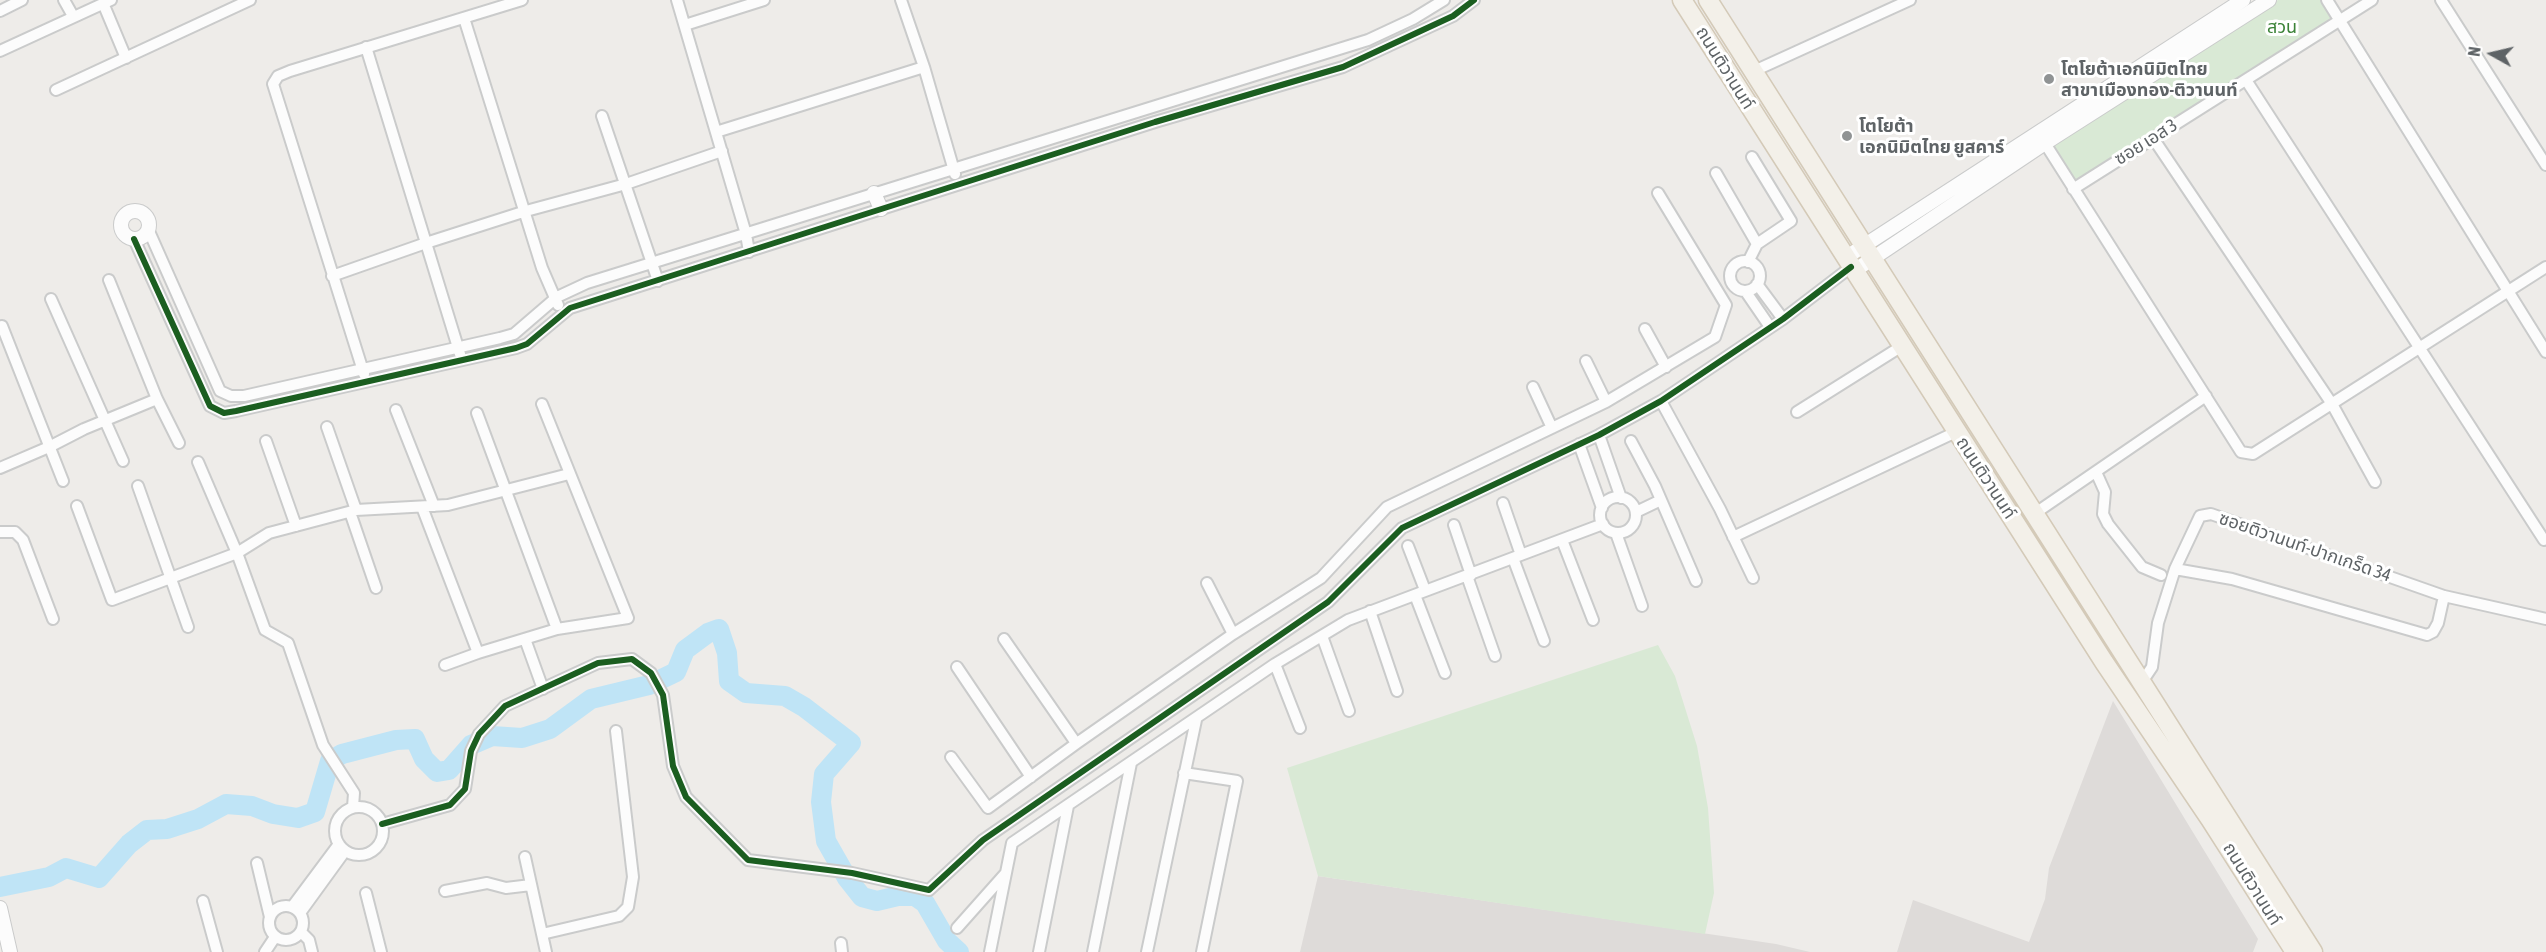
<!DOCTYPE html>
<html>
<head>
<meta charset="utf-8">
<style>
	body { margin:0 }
	#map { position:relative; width:2546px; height:952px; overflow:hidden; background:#eeece9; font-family:"Asap Condensed",sans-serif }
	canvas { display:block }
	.north { position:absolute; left:2462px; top:24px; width:60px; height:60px; -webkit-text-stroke:4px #fff; paint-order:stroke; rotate:278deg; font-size:16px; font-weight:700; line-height:24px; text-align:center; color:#5e6366 }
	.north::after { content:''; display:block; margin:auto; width:21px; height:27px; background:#5e6366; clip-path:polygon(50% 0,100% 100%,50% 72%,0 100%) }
</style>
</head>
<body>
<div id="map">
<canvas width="2546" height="952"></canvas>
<div class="north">N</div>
</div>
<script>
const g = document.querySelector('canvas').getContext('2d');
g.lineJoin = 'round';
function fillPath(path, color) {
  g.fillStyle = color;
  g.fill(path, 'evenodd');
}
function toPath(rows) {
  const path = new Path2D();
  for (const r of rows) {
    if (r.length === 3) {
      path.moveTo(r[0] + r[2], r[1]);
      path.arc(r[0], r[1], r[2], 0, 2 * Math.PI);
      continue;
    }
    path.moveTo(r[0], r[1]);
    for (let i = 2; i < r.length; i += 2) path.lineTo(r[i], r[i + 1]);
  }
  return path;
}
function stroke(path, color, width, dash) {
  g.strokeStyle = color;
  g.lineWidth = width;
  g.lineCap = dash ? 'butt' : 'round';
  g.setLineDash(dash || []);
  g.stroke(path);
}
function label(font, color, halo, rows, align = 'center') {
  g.font = font + ' "Asap Condensed","Noto Sans Thai",sans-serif';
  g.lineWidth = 6;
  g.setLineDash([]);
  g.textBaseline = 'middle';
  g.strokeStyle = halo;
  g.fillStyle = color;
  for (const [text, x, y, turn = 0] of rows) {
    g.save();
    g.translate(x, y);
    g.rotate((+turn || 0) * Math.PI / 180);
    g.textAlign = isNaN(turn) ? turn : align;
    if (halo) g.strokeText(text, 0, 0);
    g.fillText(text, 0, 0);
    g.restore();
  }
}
const industrial = toPath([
	[2113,701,2258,939,2253,952,1897,952,1913,900,2029,942,2045,899,2049,868],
	[1318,876,1776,944,1810,952,1300,952]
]);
const green = toPath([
	[2278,0,2327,0,2339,20,2073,189,2049,148],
	[1658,645,1675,676,1697,746,1708,808,1714,893,1705,934,1318,876,1287,768]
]);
const river = toPath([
	[0,887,49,877,66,868,99,878,129,844,147,830,167,829,198,819,226,804,252,806,273,814,298,818,315,812,330,761,342,754,396,740,415,739,424,759,437,772,449,770,471,745,492,736,522,738,550,729,591,699,649,685,676,672,685,650,708,633,719,629,727,653,729,681,746,693,785,696,804,707,851,743,824,774,821,802,826,841,847,878,862,897,877,901,898,896,915,896,925,903,947,941,959,952]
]);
const minor = toPath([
	[64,0,73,16],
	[677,0,746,234,749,252],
	[901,0,924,67,955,174],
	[2327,0,2546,352],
	[2441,0,2546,165],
	[103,3,126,58],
	[0,11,22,0],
	[464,18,542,268,558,305],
	[685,25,764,0],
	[366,47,460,354],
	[0,51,111,0],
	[1754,71,1910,0],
	[2246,80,2544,540],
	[56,90,250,0],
	[602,116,658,281],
	[716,132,924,67],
	[2041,137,2241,452,2253,454,2546,267],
	[2153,138,2332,404,2375,482],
	[1716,173,1757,244],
	[2073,189,2372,0],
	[148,229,220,391,231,396,244,396,500,338,514,334,557,297,587,283,1368,40,1413,19,1444,0],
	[134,239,210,406,224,413,236,411,516,348,527,344,570,308,1155,122,1343,67,1453,16,1474,0],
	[1745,276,15],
	[1748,262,1757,244,1791,221,1752,157],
	[332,276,426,243,526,211,626,184,722,151],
	[109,280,157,399,179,443],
	[1757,284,1783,319],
	[1746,292,1770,327],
	[51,299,123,461],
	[2,326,63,481],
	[1645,329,1666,367],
	[1586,361,1606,402],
	[364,374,273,84,278,76,290,71,522,0],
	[1533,387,1552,428],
	[1661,401,1720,509,1753,578],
	[396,410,434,506],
	[1797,412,1902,346],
	[477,413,557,629],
	[327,427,356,510],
	[1599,435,1621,498],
	[266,441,296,526],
	[1631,441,1655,486,1696,581],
	[1579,444,1602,508],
	[198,462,237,553,265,630,288,643,323,745,354,793,353,807],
	[0,468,49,447,84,429,157,399],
	[2096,472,2105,492,2103,514,2108,524,2142,567,2161,575],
	[138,486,188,627],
	[1618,515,18],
	[1503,503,1521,555],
	[77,506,112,600,237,553,269,533,356,510,448,505,569,474],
	[422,507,478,653,557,629,628,618,542,404],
	[350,512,376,588],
	[1636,512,1661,500],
	[2034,514,2206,396],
	[1454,525,1471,575],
	[0,532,15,532,23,540,53,619],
	[1616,533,1642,606],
	[1733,537,1956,432],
	[1562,540,1593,620],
	[1408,546,1425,590],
	[1513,558,1544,641],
	[2175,569,2232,579,2427,635,2433,632,2438,623,2444,596],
	[1467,576,1495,656],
	[1207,583,1233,634],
	[1415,595,1445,673],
	[1370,611,1397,691],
	[1322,636,1349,711],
	[525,639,543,689],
	[1004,639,1076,743],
	[1275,664,1300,728],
	[445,665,478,653],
	[957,667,1031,777],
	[2142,682,2152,667,2158,623,2175,569,2200,516,2211,514,2444,596,2546,619],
	[951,757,988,808,1077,743,1233,634,1321,578,1387,507,1606,402,1715,337,1726,305,1658,193],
	[1184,773,1237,781,1202,952],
	[359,831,24],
	[382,824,450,805,465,789,471,751,479,734,505,706,598,663,632,659,651,673,663,695,673,766,686,797,748,860,852,873,929,890,983,840,1328,602,1402,528,1599,435,1661,401,1783,319,1851,267],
	[525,857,546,952],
	[257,863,270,917],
	[445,891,487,883,506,888,531,885],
	[366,893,381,952],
	[203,901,217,952],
	[286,923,17],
	[292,907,339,844],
	[300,913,345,851],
	[957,928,1005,874],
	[301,932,309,940,312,952],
	[542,934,619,916,628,907,633,877,616,731],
	[841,943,842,952],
	[265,952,275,937],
	[990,952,1012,843,1275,664,1348,620,1603,524],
	[1039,952,1068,806],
	[1093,952,1131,763],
	[1147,952,1196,720]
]);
const tertiary = toPath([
	[874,193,881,209],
	[135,225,14],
	[1845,258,2243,0],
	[1854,271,2045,143,2269,0],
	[0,908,10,952]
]);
const primary = toPath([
	[1682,0,2104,662,2210,819,2295,952],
	[1708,0,2313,952]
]);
const cycleway = toPath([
	[134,239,210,406,224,413,236,411,516,348,527,344,570,308,1155,122,1343,67,1453,16,1474,0],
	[382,824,450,805,465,789,471,751,479,734,505,706,598,663,632,659,651,673,663,695,673,766,686,797,748,860,852,873,929,890,983,840,1328,602,1402,528,1599,435,1661,401,1783,319,1851,267]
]);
const markers = [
	[2049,79,6,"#909394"],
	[1847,136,6,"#909394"]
];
const parkNames = [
	["สวน",2282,27]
];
const streetNames = [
	["ถนนติวานนท์",1725,68,58],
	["ซอย เอส 3",2146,142,-32],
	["ถนนติวานนท์",1986,478,57],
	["ซอยติวานนท์-ปากเกร็ด 34",2305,547,19],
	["ถนนติวานนท์",2252,884,58]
];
const poiNames = [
	["โตโยต้าเอกนิมิตไทย",2061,69],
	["สาขาเมืองทอง-ติวานนท์",2061,90],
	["โตโยต้า",1859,126],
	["เอกนิมิตไทย ยูสคาร์",1859,147]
];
fillPath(industrial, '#dedbd9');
fillPath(green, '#d9e9d5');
stroke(river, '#bfe4f6', 20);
stroke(minor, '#cacbcb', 14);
stroke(tertiary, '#cacbcb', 16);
stroke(primary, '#d4cab8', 21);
stroke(minor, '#fcfcfc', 10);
stroke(tertiary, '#fcfcfc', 14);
stroke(primary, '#f3f0e9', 18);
stroke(cycleway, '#1b5e20', 6);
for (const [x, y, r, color] of markers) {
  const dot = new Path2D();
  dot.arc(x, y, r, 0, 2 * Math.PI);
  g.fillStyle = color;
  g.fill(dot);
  stroke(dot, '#fff', 2);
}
label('18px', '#3c8338', '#fff', parkNames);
label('18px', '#5e6366', '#fff', streetNames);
label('bold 18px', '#5e6366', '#fff', poiNames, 'left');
</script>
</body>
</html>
